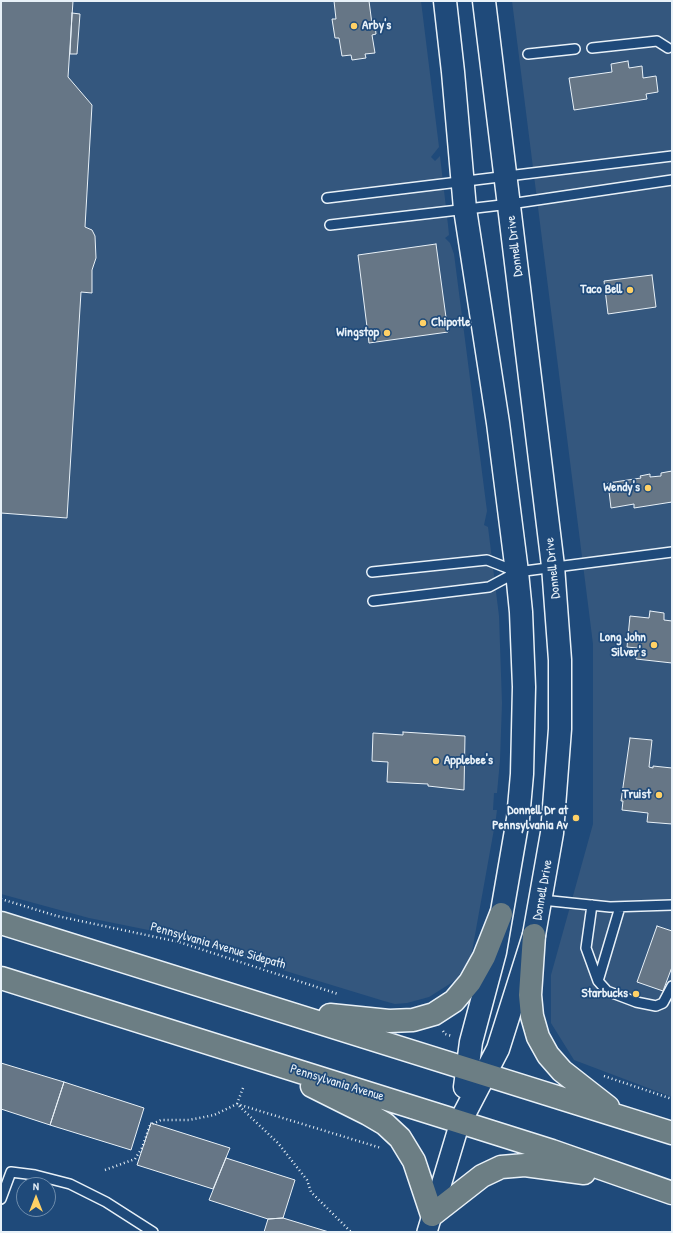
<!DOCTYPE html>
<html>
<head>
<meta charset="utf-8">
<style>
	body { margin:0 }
	#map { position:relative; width:673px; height:1233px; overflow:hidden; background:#1f4a7a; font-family:"Patrick Hand",sans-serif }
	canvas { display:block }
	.frame { position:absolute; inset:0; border:2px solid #e8f1f8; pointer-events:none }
	.north { position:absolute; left:16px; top:1177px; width:40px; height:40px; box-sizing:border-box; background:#1f4a7a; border:1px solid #6f8dac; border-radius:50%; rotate:0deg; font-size:11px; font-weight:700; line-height:16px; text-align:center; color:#e8f1f8 }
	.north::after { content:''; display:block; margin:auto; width:14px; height:18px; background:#ffd166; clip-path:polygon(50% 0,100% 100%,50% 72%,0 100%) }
</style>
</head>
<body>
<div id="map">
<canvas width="673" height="1233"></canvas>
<div class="frame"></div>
<div class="north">N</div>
</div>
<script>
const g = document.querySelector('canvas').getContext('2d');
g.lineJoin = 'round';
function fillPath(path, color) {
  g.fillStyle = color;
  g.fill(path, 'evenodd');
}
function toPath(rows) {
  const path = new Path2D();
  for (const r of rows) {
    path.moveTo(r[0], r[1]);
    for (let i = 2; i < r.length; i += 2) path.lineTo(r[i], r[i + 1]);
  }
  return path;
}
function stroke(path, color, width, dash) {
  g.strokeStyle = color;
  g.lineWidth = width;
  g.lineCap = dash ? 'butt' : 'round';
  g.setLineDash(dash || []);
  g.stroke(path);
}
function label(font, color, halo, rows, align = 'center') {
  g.font = font + ' "Patrick Hand",sans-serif';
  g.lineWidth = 3.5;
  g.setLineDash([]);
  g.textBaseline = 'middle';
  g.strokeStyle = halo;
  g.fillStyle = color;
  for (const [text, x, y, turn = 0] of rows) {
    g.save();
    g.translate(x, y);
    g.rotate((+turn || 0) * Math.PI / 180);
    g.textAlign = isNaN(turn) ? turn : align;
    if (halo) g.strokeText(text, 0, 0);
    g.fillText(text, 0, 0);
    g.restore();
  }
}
const built = toPath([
	[1,1,421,1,439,147,431,157,435,161,440,156,448,225,449,235,445,238,450,243,454,254,487,511,484,525,488,527,499,616,502,703,500,760,497,793,494,793,493,810,497,810,496,818,471,957,456,980,429,997,407,1003,395,1004,384,1001,158,932,89,918,1,894],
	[512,1,672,1,672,1097,574,1060,551,1023,551,975,593,824,593,644]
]);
const building = toPath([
	[1,1,73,1,68,77,92,105,85,227,92,230,95,236,96,258,92,270,92,293,81,292,67,518,1,513,1,1],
	[334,1,369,1,372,24,375,24,376,34,372,35,375,53,365,54,366,58,352,60,351,55,342,56,339,38,335,38,332,19,336,19,334,1],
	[72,13,80,14,77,54,70,54,72,13],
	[628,61,629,68,642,66,643,78,656,76,658,92,646,94,647,99,574,110,569,78,612,72,611,64,628,61],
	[436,244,448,332,369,343,358,255,436,244],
	[652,275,656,307,608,314,604,281,652,275],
	[672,471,672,502,634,508,634,504,611,508,608,483,641,478,640,476,650,474,650,477,661,476,661,473,672,471],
	[650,611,664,613,664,620,672,621,672,663,636,659,637,648,627,647,630,616,649,618,650,611],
	[403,732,465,736,464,790,428,786,428,784,387,782,388,762,372,761,373,733,403,735,403,732],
	[630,738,652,740,649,767,653,768,653,766,672,768,672,824,647,822,648,813,622,810,623,801,621,801,630,738],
	[657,926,672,931,672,967,663,991,637,982,657,926],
	[1,1063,64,1082,50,1125,1,1109,1,1063],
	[64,1082,144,1108,131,1150,50,1125,64,1082],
	[151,1123,230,1148,213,1189,137,1165,151,1123],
	[226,1158,295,1180,283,1218,268,1219,209,1200,226,1158],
	[283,1218,329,1232,264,1232,268,1219,283,1218]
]);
const path = toPath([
	[1,899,57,916,179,942,338,994],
	[443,1031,445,1034,452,1036],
	[604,1076,672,1099],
	[243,1088,237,1104,278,1143,307,1180,311,1192,351,1232],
	[105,1170,135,1159,142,1148,150,1125,161,1120,189,1120,214,1115,237,1104,381,1148]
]);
const lane = toPath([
	[592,48,657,41,668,48],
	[528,54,575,49],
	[327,198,672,156],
	[330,225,510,204,672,180],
	[372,572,487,560,515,571],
	[373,601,489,587,517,572,672,552],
	[542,900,610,907,672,905],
	[592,905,586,948,598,981,607,991,636,1002,656,1006,663,1003,672,986],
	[598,981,620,907],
	[1,1199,11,1172,35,1175,70,1184,106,1202,153,1232]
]);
const street = toPath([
	[427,1232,460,1122]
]);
const secondary = toPath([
	[445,1,453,72,465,209,498,423,517,572,521,612,524,687,522,774,518,819,495,952,471,1042,465,1087],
	[460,1122,498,1049,534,935,552,833,560,729,560,660,553,566,484,1]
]);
const highway = toPath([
	[1,923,672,1133],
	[534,935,530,995,532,1016,538,1037,548,1055,562,1071,608,1107],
	[1,978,460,1122,552,1151,672,1193],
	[330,1015,389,1021,413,1020,434,1014,454,1001,470,982,484,957,501,914],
	[312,1086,368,1114,385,1124,400,1138,414,1161,432,1215,482,1176,501,1167,525,1165,584,1173]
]);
const markers = [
	[354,26,4,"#ffd166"],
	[630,290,4,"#ffd166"],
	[423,323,4,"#ffd166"],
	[387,333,4,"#ffd166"],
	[648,488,4,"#ffd166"],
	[654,645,4,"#ffd166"],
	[436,761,4,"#ffd166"],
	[659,795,4,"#ffd166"],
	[576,818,4,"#ffd166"],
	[636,994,4,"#ffd166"]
];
const poiNames = [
	["Arby's",362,26,"left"],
	["Taco Bell",622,290],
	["Chipotle",431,323,"left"],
	["Wingstop",379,333],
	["Wendy's",640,488],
	["Long John",646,638],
	["Silver's",646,653],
	["Applebee's",444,761,"left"],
	["Truist",651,795],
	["Donnell Dr at",568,811],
	["Pennsylvania Av",568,826],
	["Starbucks",628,994]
];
const streetNames = [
	["Donnell Drive",515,246,-97],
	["Donnell Drive",553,568,-96],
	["Donnell Drive",543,890,-80],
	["Pennsylvania Avenue Sidepath",218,946,16],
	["Pennsylvania Avenue",337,1083,17]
];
fillPath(built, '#34577e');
fillPath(building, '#667686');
stroke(building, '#e8f1f8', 1);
stroke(lane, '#e8f1f8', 12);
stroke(street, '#e8f1f8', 22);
stroke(secondary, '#e8f1f8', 25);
stroke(highway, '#e8f1f8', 25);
stroke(path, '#e8f1f8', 2.5, [1, 3]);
stroke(lane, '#1f4a7a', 9);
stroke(street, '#1f4a7a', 19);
stroke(secondary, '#1f4a7a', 22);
stroke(highway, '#6c7e84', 22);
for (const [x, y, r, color] of markers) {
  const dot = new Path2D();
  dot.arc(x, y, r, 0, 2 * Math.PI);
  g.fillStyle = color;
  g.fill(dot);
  stroke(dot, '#1f4a7a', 1.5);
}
label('bold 13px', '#e8f1f8', '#1f4a7a', poiNames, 'right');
label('13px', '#e8f1f8', '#1f4a7a', streetNames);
</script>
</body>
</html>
